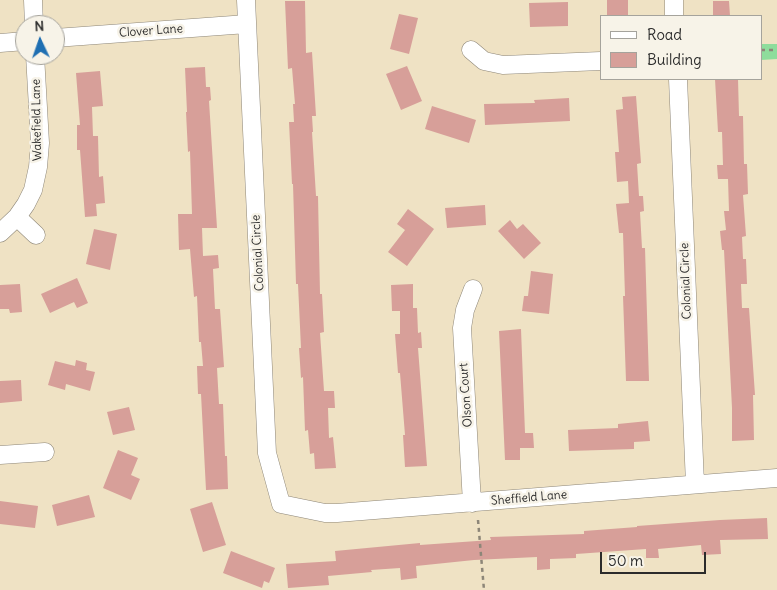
<!DOCTYPE html>
<html>
<head>
<meta charset="utf-8">
<style>
	body { margin:0 }
	#map { position:relative; width:777px; height:590px; overflow:hidden; background:#efe2c4; font-family:Delius,sans-serif }
	canvas { display:block }
	.legend { position:absolute; left:600px; top:15px; width:162px; height:65px; box-sizing:border-box; background:#f7f3e8; border:1px solid #a5a39c; margin:0; padding:6px 9px; list-style:none; font-size:15px; color:#2b2b2b }
	.legend li { display:flex; align-items:center; gap:10px; height:25px }
	.legend b { width:25px; border:1px solid #a5a39c }
	.north { position:absolute; left:15px; top:15px; width:50px; height:50px; box-sizing:border-box; background:#f7f3e8; border:1px solid #a5a39c; border-radius:50%; rotate:357deg; font-size:14px; font-weight:700; line-height:20px; text-align:center; color:#2b2b2b }
	.north::after { content:''; display:block; margin:auto; width:18px; height:22px; background:#1f6fb2; clip-path:polygon(50% 0,100% 100%,50% 72%,0 100%) }
	.scale { position:absolute; left:600px; top:552px; width:106px; height:22px; box-sizing:border-box; border:2px solid #2b2b2b; border-top:0; padding-left:6px; font-size:15px; line-height:18px; white-space:nowrap; color:#2b2b2b; -webkit-text-stroke:4px #f7f3e8; paint-order:stroke }
</style>
</head>
<body>
<div id="map">
<canvas width="777" height="590"></canvas>
<ul class="legend">
<li><b style="height:6px;background:#fff"></b>Road</li>
<li><b style="height:14px;background:#d79f99"></b>Building</li>
</ul>
<div class="north">N</div>
<div class="scale">50 m</div>
</div>
<script>
const g = document.querySelector('canvas').getContext('2d');
g.lineJoin = 'round';
function fillPath(path, color) {
  g.fillStyle = color;
  g.fill(path, 'evenodd');
}
function toPath(rows) {
  const path = new Path2D();
  for (const r of rows) {
    path.moveTo(r[0], r[1]);
    for (let i = 2; i < r.length; i += 2) path.lineTo(r[i], r[i + 1]);
  }
  return path;
}
function stroke(path, color, width, dash) {
  g.strokeStyle = color;
  g.lineWidth = width;
  g.lineCap = dash ? 'butt' : 'round';
  g.setLineDash(dash || []);
  g.stroke(path);
}
function label(font, color, halo, rows, align = 'center') {
  g.font = font + ' Delius,sans-serif';
  g.lineWidth = 5;
  g.setLineDash([]);
  g.textBaseline = 'middle';
  g.strokeStyle = halo;
  g.fillStyle = color;
  for (const [text, x, y, turn = 0] of rows) {
    g.save();
    g.translate(x, y);
    g.rotate((+turn || 0) * Math.PI / 180);
    g.textAlign = isNaN(turn) ? turn : align;
    if (halo) g.strokeText(text, 0, 0);
    g.fillText(text, 0, 0);
    g.restore();
  }
}
const green = toPath([
	[761,44,777,44,777,59,761,60]
]);
const building = toPath([
	[607,0,628,0,628,16,607,16],
	[285,1,305,1,306,53,312,52,316,116,312,116,313,132,312,132,316,196,318,196,320,294,322,294,324,332,320,333,324,391,334,391,335,408,328,408,329,438,333,437,336,468,315,469,314,453,310,454,308,430,305,431,303,377,301,378,299,348,301,348,298,284,296,284,293,184,292,184,289,122,294,122,293,104,295,104,292,68,288,69],
	[713,1,729,1,730,16,713,16],
	[568,2,568,26,530,27,529,3],
	[399,14,418,18,409,54,390,49],
	[407,66,422,101,401,110,386,74],
	[205,67,206,87,210,87,211,100,209,101,217,228,202,228,203,256,218,255,219,268,213,269,215,309,220,309,224,367,217,368,219,404,223,404,225,456,227,456,228,489,206,490,201,394,198,394,197,366,203,366,201,342,199,342,197,296,194,297,190,249,179,250,178,214,192,214,190,151,188,152,186,112,187,112,185,68],
	[100,71,103,106,92,107,93,136,98,136,99,177,103,176,105,203,96,204,97,216,85,217,80,150,77,150,77,125,80,125,76,73],
	[715,79,738,79,739,116,743,116,744,164,747,164,748,194,743,195,746,236,742,237,743,259,746,259,747,284,741,284,742,308,749,308,755,395,753,395,754,440,732,441,732,408,724,250,722,250,720,231,726,230,724,211,729,211,728,179,718,179,717,165,723,165,722,132,718,132],
	[636,96,641,163,637,164,639,196,643,196,644,211,640,212,642,248,645,248,649,381,626,381,623,296,625,296,623,233,619,233,616,204,629,203,628,181,617,182,615,152,619,152,616,110,623,109,622,97],
	[569,98,570,121,485,125,484,104,535,103,534,100],
	[432,106,476,120,469,143,425,129],
	[485,205,486,225,447,228,445,208],
	[408,209,434,229,407,266,388,252,405,230,397,224],
	[510,220,517,229,523,224,541,243,524,259,498,231],
	[94,229,117,234,110,270,86,264],
	[531,271,553,274,549,314,522,311,524,296,528,296],
	[77,278,88,303,77,308,74,302,50,313,41,294],
	[20,284,22,312,10,313,9,309,0,309,0,285],
	[413,284,413,308,417,308,418,333,421,332,422,348,418,348,427,466,405,467,403,435,405,435,400,373,398,373,395,334,400,334,400,311,392,311,391,285],
	[521,329,525,433,533,433,534,448,520,448,520,460,505,460,499,331],
	[76,360,87,363,86,370,95,372,90,391,66,384,65,390,48,385,55,361,75,366],
	[21,380,22,401,0,403,0,381],
	[129,407,135,430,113,435,107,412],
	[648,421,650,441,634,442,634,449,569,451,568,430,618,428,618,424],
	[118,450,138,458,131,475,140,479,131,500,103,488],
	[89,495,95,517,57,526,52,505],
	[0,501,38,506,35,528,0,524],
	[212,502,226,545,203,552,190,509],
	[767,518,768,539,720,540,721,554,702,555,701,545,658,549,659,558,646,558,646,549,576,554,576,558,550,559,550,569,537,570,537,557,474,560,416,566,417,578,401,580,400,568,371,570,372,572,328,576,329,585,288,588,286,564,336,561,335,551,420,543,420,545,491,540,490,537,584,534,584,531,637,527,637,526,720,520],
	[231,551,275,568,269,583,264,581,262,588,223,573]
]);
const path = toPath([
	[761,50,777,50],
	[478,520,484,590]
]);
const minor = toPath([
	[33,0,34,25],
	[246,0,267,453,281,504,325,513,337,513,777,478],
	[674,0,674,16],
	[55,38,247,24],
	[0,43,25,41],
	[471,50,484,61,503,65,601,61],
	[678,79,695,484],
	[17,217,36,235],
	[0,233,17,217,26,204,33,190,38,167,40,143,35,55],
	[0,455,45,452],
	[472,503,462,328,465,310,473,289]
]);
const streetNames = [
	["Clover Lane",151,31,-4],
	["Wakefield Lane",37,120,-91],
	["Colonial Circle",258,253,-93],
	["Colonial Circle",686,281,-92],
	["Olson Court",466,395,-94],
	["Sheffield Lane",529,498,-5]
];
fillPath(green, '#8edd9c');
fillPath(building, '#d79f99');
stroke(minor, '#8d8678', 19);
stroke(path, '#8d8678', 2.5, [4, 4]);
stroke(minor, '#fff', 18);
label('12px', '#2b2b2b', '#f7f3e8', streetNames);
</script>
</body>
</html>
